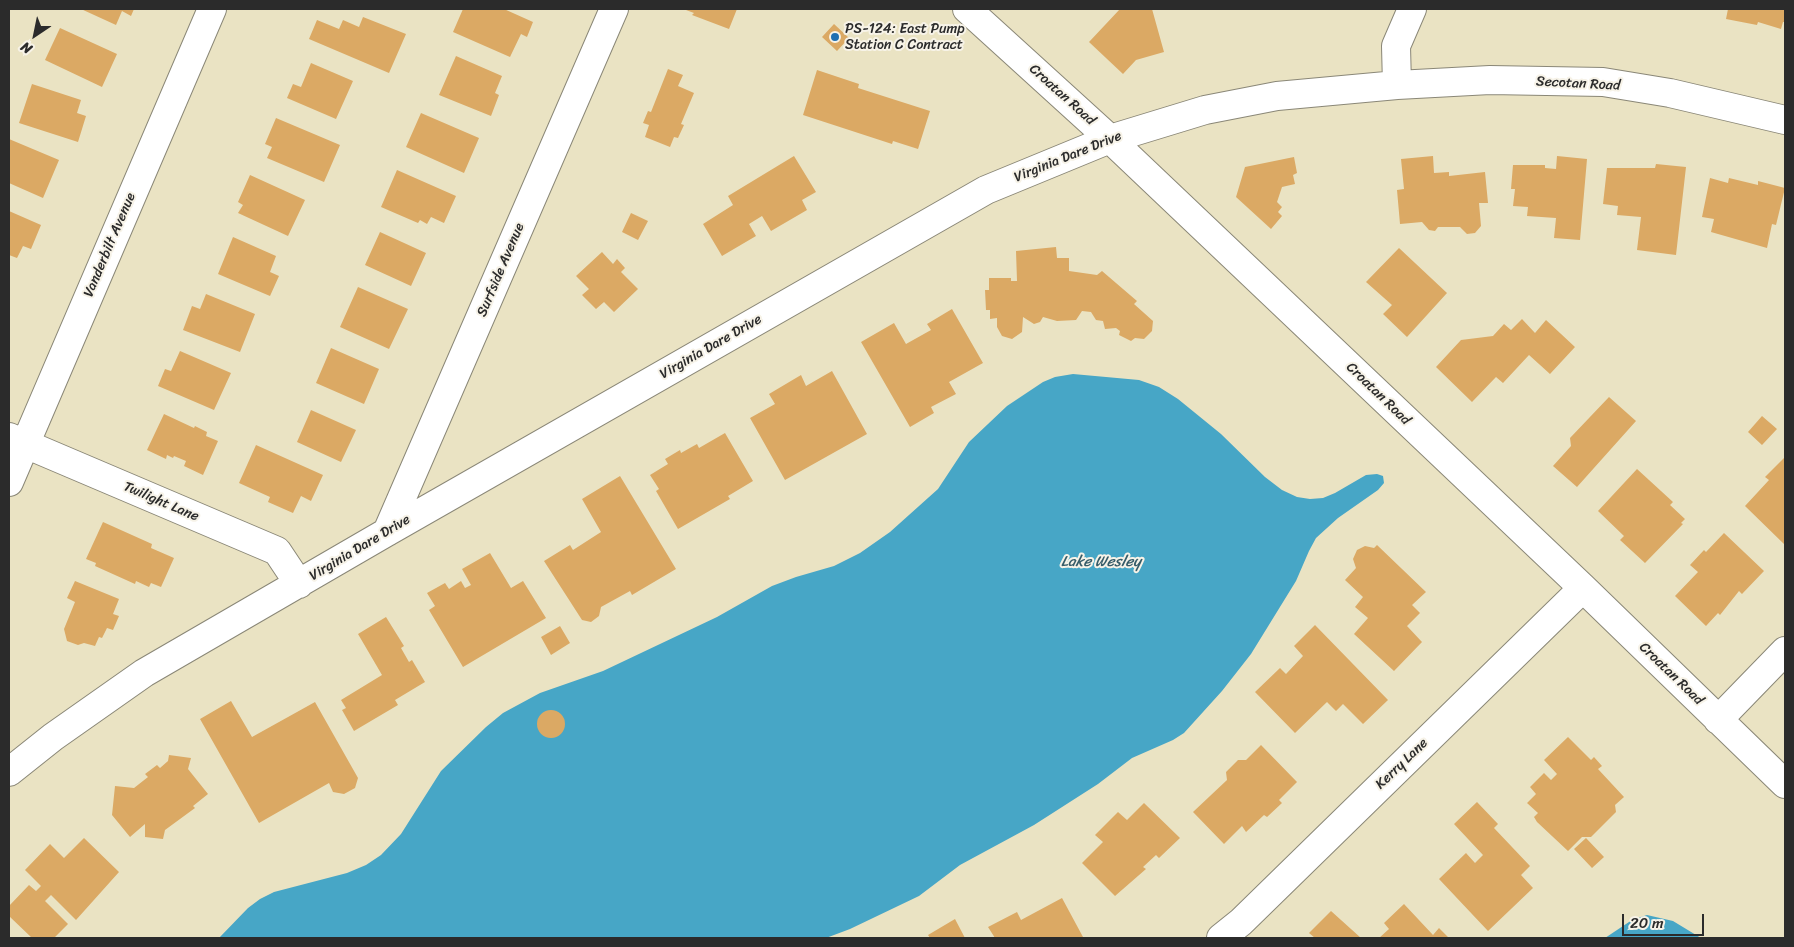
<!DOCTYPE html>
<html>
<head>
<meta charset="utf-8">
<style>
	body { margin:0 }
	#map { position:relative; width:1794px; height:947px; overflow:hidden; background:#eae3c3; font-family:Sriracha,sans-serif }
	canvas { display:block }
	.frame { position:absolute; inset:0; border:10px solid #2b2b2b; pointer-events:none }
	.north { position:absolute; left:10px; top:10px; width:50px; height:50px; -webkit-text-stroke:4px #f7f3e8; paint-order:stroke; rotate:214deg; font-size:14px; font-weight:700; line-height:20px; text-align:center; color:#2b2b2b }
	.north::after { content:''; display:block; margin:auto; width:18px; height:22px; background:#2b2b2b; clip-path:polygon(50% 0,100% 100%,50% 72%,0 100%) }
	.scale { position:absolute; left:1622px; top:914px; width:82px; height:22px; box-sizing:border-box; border:2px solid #2b2b2b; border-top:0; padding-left:6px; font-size:15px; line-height:18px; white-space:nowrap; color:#2b2b2b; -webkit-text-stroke:4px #f7f3e8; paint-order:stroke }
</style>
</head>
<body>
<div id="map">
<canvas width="1794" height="947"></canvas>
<div class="frame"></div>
<div class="north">N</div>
<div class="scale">20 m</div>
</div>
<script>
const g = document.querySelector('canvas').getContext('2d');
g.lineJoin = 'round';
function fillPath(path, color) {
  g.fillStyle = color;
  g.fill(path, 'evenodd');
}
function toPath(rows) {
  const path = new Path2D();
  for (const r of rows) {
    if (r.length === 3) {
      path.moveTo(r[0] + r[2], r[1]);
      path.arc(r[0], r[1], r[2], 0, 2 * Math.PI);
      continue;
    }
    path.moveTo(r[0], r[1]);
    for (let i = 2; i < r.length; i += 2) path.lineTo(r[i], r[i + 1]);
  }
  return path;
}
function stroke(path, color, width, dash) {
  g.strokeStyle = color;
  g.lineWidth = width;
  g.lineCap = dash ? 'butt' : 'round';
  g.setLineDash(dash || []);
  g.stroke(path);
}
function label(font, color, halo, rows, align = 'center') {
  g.font = font + ' Sriracha,sans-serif';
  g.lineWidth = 4;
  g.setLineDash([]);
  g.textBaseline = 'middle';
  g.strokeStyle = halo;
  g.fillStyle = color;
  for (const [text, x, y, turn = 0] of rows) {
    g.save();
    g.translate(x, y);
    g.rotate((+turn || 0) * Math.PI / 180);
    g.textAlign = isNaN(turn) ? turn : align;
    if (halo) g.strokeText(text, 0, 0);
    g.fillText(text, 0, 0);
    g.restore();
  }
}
const water = toPath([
	[1073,374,1139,380,1159,387,1178,399,1221,434,1265,477,1282,490,1297,497,1310,499,1323,498,1335,493,1366,475,1377,474,1383,476,1384,483,1378,490,1338,518,1316,538,1309,551,1296,581,1251,654,1222,691,1184,733,1173,740,1132,758,1098,784,1034,825,960,865,919,896,850,929,826,938,219,938,248,908,260,899,274,892,347,873,366,865,381,855,401,834,441,771,486,727,503,713,540,693,603,671,717,617,772,586,796,577,834,566,860,553,890,532,938,489,969,442,1007,406,1043,382,1055,377],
	[1647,915,1673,921,1701,938,1605,938,1632,920]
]);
const building = toPath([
	[81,9,134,9,131,16,122,11,116,25],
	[463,9,504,9,533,22,527,37,521,34,510,57,453,32],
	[687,9,737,9,729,29,692,15,694,13,686,10],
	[1120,9,1152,9,1164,52,1136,60,1123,74,1089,42],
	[1728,9,1785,9,1785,22,1783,22,1781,29,1758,22,1757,25,1726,19],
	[363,17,406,34,389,73,309,39,317,20,339,29,343,20,359,27],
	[834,24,849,38,837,51,822,37],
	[60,28,117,54,102,87,45,60],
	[456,56,502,76,495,93,499,95,491,116,439,95],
	[311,63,353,81,336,119,287,98,293,84,301,87],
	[668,69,683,75,678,86,694,93,681,124,684,125,678,138,674,137,670,147,645,137,649,125,643,123,648,111,651,112],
	[817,70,859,84,858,88,930,111,918,149,893,141,892,144,803,115],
	[32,84,81,100,77,113,86,116,78,142,19,123],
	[421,113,479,138,464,173,406,147],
	[276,118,340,145,324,182,267,158,272,147,265,144],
	[9,139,59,160,43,198,9,183],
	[794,156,816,192,802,200,807,210,771,231,762,216,749,224,756,236,722,256,703,224,733,205,728,196],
	[1433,156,1434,173,1449,172,1449,176,1485,172,1488,203,1479,203,1481,226,1475,233,1467,234,1460,227,1438,227,1435,231,1429,230,1422,222,1400,224,1397,190,1404,189,1401,159],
	[1557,156,1587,159,1580,240,1554,238,1556,218,1527,216,1528,207,1513,206,1515,189,1511,189,1513,165,1545,165,1545,168,1556,169],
	[1294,157,1297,173,1293,175,1295,184,1282,187,1277,202,1282,207,1278,212,1282,216,1271,229,1236,197,1245,167],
	[1656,164,1686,167,1676,255,1637,250,1641,217,1617,215,1618,206,1603,204,1607,168,1655,168],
	[397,170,456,196,444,223,431,217,427,224,420,220,418,223,381,207],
	[250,175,305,200,288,236,238,213,243,205,238,202],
	[1710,178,1728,183,1729,178,1758,185,1758,181,1785,188,1776,225,1772,224,1767,248,1711,232,1714,219,1702,217],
	[9,211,41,225,31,249,23,246,17,258,9,255],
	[631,213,648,221,638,240,622,232],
	[380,232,426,253,411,286,365,265],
	[233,237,276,256,270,272,279,276,270,296,218,274],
	[1056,247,1057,258,1069,258,1069,271,1097,275,1102,271,1137,301,1134,304,1153,321,1152,331,1144,339,1135,338,1131,341,1119,335,1120,331,1116,328,1105,329,1103,321,1096,320,1091,312,1082,311,1076,320,1057,321,1043,317,1040,322,1034,324,1023,317,1022,332,1012,339,1002,336,997,327,997,318,990,319,990,310,986,310,985,290,989,290,989,278,1011,278,1011,281,1017,281,1016,251],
	[1399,248,1447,293,1407,337,1383,314,1392,305,1366,282],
	[602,252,613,264,617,259,625,268,621,272,638,289,614,312,604,302,596,309,582,295,589,289,576,276],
	[358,287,408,309,389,349,340,327],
	[206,294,255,314,240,352,183,330,192,306,200,309],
	[952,309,983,363,949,382,956,394,931,407,934,413,910,427,861,342,894,323,906,344,931,330,927,324],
	[1522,319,1535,333,1546,320,1575,347,1550,374,1529,355,1503,383,1496,377,1472,402,1436,367,1461,340,1493,336,1504,324,1511,330],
	[331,348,379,369,364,404,316,383],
	[180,351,231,373,214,410,158,386,165,369,171,371],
	[832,371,867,434,785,480,750,418,775,404,769,394,801,375,806,386],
	[1609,397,1636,421,1577,487,1553,466,1571,446,1570,438],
	[311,410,356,430,341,462,297,442],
	[164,414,194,428,195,426,207,432,206,436,218,441,203,475,184,466,186,461,174,456,173,458,167,455,166,459,147,450],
	[1762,416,1777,429,1762,445,1748,432],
	[725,433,753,481,728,496,730,499,678,529,656,491,659,489,650,475,668,464,665,459,680,450,681,453,697,444,699,448],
	[256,445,323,475,311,501,301,496,293,513,268,502,270,497,239,483],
	[1784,458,1785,459,1785,545,1745,506,1769,480,1765,477],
	[1637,469,1673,502,1670,505,1685,519,1681,523,1683,524,1645,563,1620,540,1624,536,1598,511],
	[620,476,676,569,632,595,630,591,601,607,599,616,591,622,582,620,544,561,570,545,573,550,601,532,582,499],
	[103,522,152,544,151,548,174,558,161,587,151,583,149,587,136,581,135,584,95,566,96,563,86,559],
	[1724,533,1764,571,1742,594,1739,591,1720,615,1718,613,1706,626,1675,596,1698,572,1690,565,1704,550,1706,552],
	[1377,545,1426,592,1412,605,1420,613,1407,626,1422,642,1394,671,1354,634,1368,618,1355,607,1363,597,1345,580,1356,568,1353,559,1357,550,1365,546,1374,548],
	[490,553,511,588,523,581,546,618,463,667,429,610,435,606,427,593,445,583,449,589,461,581,465,588,471,585,462,569],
	[75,581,119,599,113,614,119,616,113,630,107,628,102,638,99,637,95,646,84,643,78,645,67,641,64,629,75,602,67,598],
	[386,617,404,646,401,648,409,662,412,660,425,682,395,700,398,705,354,731,342,710,346,708,341,700,382,675,358,634],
	[1315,625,1388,700,1363,724,1343,704,1336,711,1327,702,1295,733,1255,692,1280,668,1286,674,1303,656,1294,646],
	[560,626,570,643,551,655,541,637],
	[231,701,252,737,315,702,358,778,355,788,344,794,333,792,329,783,259,823,200,719],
	[551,724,14],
	[1568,737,1591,760,1594,757,1602,766,1598,769,1624,797,1615,805,1616,812,1591,837,1582,837,1568,851,1537,822,1534,817,1538,813,1527,803,1536,794,1530,787,1544,773,1551,780,1557,774,1544,760],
	[1261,745,1297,782,1279,800,1282,803,1267,817,1264,815,1246,832,1242,826,1224,844,1193,812,1227,780,1226,772,1238,760,1246,760],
	[169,755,191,758,188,769,208,794,193,806,195,808,165,830,163,839,145,837,145,824,130,837,112,815,115,786,134,788,148,777,145,774,157,765,160,768,168,761],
	[1477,802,1498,824,1494,828,1530,866,1521,875,1533,888,1488,931,1439,879,1466,853,1475,863,1483,855,1454,824],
	[1144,803,1180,838,1159,858,1156,855,1143,867,1146,869,1115,896,1082,863,1103,842,1095,835,1118,812,1127,820],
	[84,838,119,872,76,920,51,895,45,901,68,924,54,938,32,938,9,916,9,906,29,885,36,891,41,886,25,870,50,844,64,858],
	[1586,838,1604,857,1592,868,1574,849],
	[1062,898,1083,937,1081,938,995,938,988,927,1017,912,1021,920],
	[1404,904,1433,935,1439,928,1449,938,1379,938,1389,929,1384,923],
	[1331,911,1361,938,1315,938,1309,933],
	[955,919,965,938,930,938,928,935]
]);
const minor = toPath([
	[967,9,1110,139,1583,588,1785,784],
	[1397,85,1396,46,1412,9],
	[9,437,277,551,299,584],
	[9,482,212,9],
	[387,532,614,9],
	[1718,720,1785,651],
	[9,772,53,737,144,673,387,532,986,190,1110,139,1205,110,1277,96,1397,85,1490,80,1603,82,1670,93,1785,120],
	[1221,938,1241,922,1583,588]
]);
const markers = [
	[835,37,5,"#1f6fb2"]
];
const poiNames = [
	["PS-124: East Pump",845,29],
	["Station C Contract",845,45]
];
const streetNames = [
	["Secotan Road",1578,84,3],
	["Croatan Road",1062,95,42],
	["Virginia Dare Drive",1068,157,-22],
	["Vanderbilt Avenue",110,245,-67],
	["Surfside Avenue",501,270,-67],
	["Virginia Dare Drive",711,347,-30],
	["Croatan Road",1378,394,44],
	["Twilight Lane",161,502,23],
	["Virginia Dare Drive",360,548,-31],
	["Croatan Road",1671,674,44],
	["Kerry Lane",1402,764,-44]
];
const waterNames = [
	["Lake Wesley",1101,562]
];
fillPath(water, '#47a6c6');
fillPath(building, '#dba964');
stroke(minor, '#8a8777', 30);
stroke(minor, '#fff', 28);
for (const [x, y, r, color] of markers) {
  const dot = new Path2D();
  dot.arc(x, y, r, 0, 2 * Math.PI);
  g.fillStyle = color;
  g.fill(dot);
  stroke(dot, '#f7f3e8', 2);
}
label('14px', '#2b2b2b', '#f7f3e8', poiNames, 'left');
label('14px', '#2b2b2b', '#f7f3e8', streetNames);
label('italic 15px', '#365c69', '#f7f3e8', waterNames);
</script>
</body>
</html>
